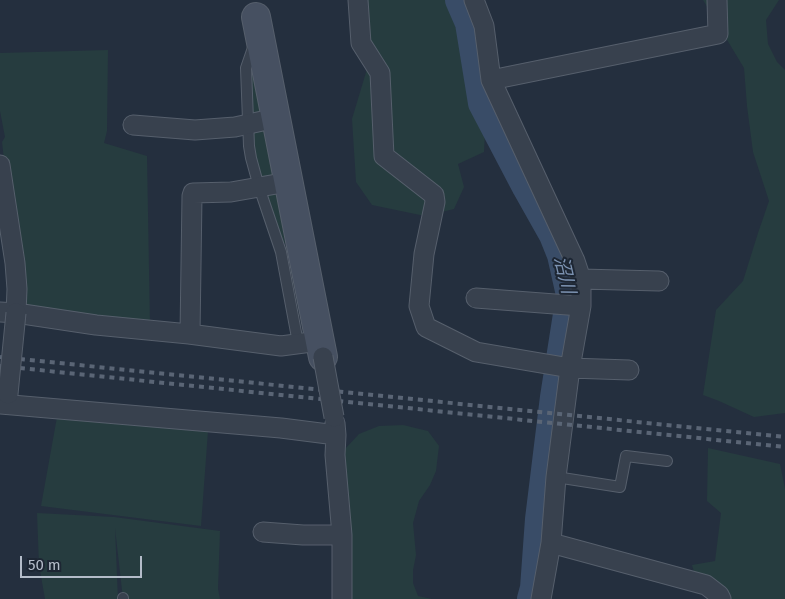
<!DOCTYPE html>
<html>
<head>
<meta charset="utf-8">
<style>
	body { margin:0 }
	#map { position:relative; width:785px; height:599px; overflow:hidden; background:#242f3e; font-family:"Fira Sans",sans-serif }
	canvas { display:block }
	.scale { position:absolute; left:20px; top:556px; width:122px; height:22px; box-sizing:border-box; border:2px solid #b4bcc9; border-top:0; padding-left:6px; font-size:15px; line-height:18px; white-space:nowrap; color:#b4bcc9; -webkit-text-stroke:4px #1d2633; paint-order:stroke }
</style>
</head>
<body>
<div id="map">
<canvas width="785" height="599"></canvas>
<div class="scale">50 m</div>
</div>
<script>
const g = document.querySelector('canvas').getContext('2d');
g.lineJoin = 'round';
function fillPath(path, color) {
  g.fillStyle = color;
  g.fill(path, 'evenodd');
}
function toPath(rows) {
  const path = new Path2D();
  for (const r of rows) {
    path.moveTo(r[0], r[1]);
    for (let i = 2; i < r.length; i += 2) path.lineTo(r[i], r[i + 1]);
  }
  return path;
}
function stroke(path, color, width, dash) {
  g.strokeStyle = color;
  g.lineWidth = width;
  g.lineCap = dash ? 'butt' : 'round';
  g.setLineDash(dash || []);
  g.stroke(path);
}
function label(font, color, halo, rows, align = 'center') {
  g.font = font + ' "Fira Sans","Noto Sans JP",sans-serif';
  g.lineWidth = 4;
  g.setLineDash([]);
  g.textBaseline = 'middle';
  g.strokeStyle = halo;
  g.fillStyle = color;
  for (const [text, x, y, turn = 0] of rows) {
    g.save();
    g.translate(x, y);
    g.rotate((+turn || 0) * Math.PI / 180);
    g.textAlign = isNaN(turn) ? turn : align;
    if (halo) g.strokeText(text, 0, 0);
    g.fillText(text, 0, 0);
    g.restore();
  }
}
const green = toPath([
	[356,0,451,0,451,14,465,53,467,89,485,131,484,152,458,164,464,187,454,209,425,216,372,205,356,182,352,119,370,59],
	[703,0,779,0,766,20,768,44,777,62,785,70,785,413,754,417,719,401,703,395,716,310,743,281,758,233,769,201,753,152,747,106,744,68],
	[108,50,107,131,104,143,147,156,150,326,21,308,2,142,5,137,0,111,0,53],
	[253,67,264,114,250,117,250,72],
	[253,130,264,130,267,135,275,175,262,180,255,155],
	[277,193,285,243,281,243,266,195],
	[57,417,208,431,201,526,41,506],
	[403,425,428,431,439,446,436,471,430,485,419,501,413,523,416,555,413,570,413,583,418,596,432,599,350,599,343,465,345,449,359,434,379,426],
	[708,448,780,464,785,489,785,599,728,599,695,575,692,565,715,561,721,513,707,501],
	[37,513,114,517,220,531,218,589,220,599,123,599,115,528,118,599,45,599,39,565]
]);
const river = toPath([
	[460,0,470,23,483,103,527,187,554,235,562,255,571,295,555,397,540,519,535,588,532,599]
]);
const lane = toPath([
	[254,45,246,68,249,146,251,158,259,187,281,252,298,343],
	[556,477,620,487,626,456,667,461],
	[123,598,123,599]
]);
const street = toPath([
	[358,0,361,43,380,73,384,156,434,195,435,202,424,254,419,306,426,327,476,352,570,368,629,370],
	[474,0,484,26,491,80,575,261,581,279,581,306,570,368,556,477,551,543,541,599],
	[491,80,718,34,717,0],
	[133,125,195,130,235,127,276,118],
	[0,165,15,263,17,289,16,313],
	[581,279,659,281],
	[476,298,581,306],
	[0,312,16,313,96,325,189,334,281,346,319,341],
	[190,334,192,196,193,193,231,192,288,182],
	[0,404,281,428,336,435],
	[335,423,336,435,335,455,342,535,342,599],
	[263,532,303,535,342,535],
	[551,543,706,585,719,595,721,599]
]);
const secondary = toPath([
	[256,17,323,357]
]);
const rail = toPath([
	[0,357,785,437],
	[0,366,785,447]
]);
const streetBridge = toPath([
	[323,357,334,417],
	[8,394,16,313]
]);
const waterNames = [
	["沼川",564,275,77]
];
fillPath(green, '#263c3f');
stroke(river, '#394c67', 30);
stroke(lane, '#565f6c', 12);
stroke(street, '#565f6c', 21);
stroke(secondary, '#565f6c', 30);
stroke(lane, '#38414e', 10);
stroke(street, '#38414e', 19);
stroke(secondary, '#465061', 28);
stroke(rail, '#5a6575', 4, [5, 5]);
stroke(streetBridge, '#565f6c', 21, []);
stroke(streetBridge, '#38414e', 19);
label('italic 19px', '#7c92b1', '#1d2633', waterNames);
</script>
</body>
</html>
